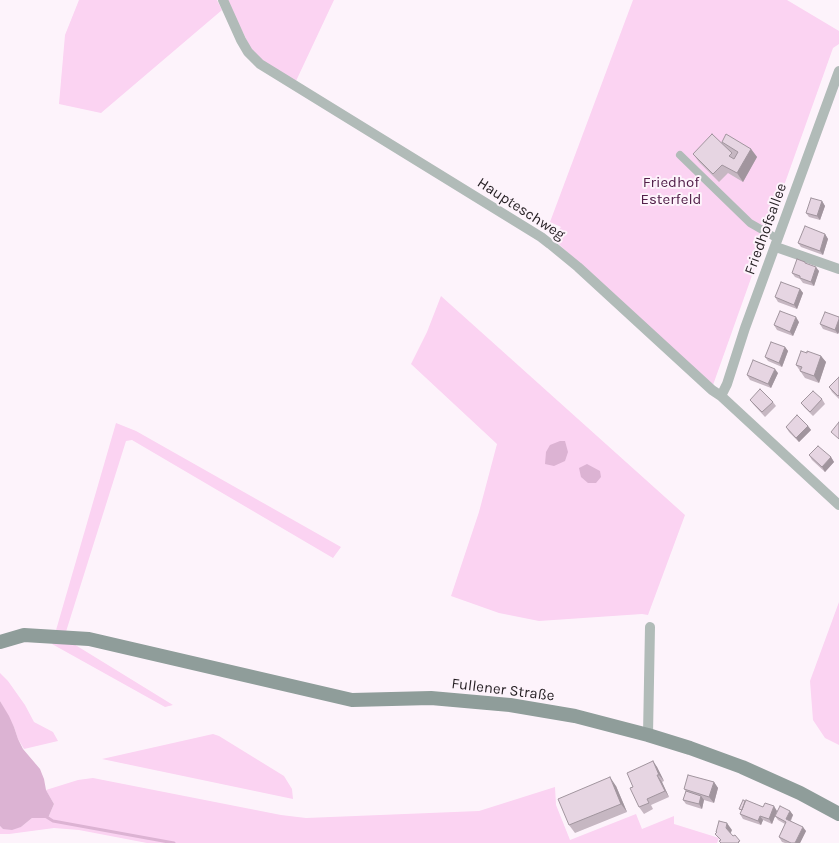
<!DOCTYPE html>
<html>
<head>
<meta charset="utf-8">
<style>
	body { margin:0 }
	canvas { display:block; background:#fdf3fb }
</style>
</head>
<body>
<canvas width="839" height="843"></canvas>
<script>
const g = document.querySelector('canvas').getContext('2d');
g.lineJoin = 'round';
function fillPath(path, color) {
  g.fillStyle = color;
  g.fill(path, 'evenodd');
}
function toPath(rows) {
  const path = new Path2D();
  for (const r of rows) {
    path.moveTo(r[0], r[1]);
    for (let i = 2; i < r.length; i += 2) path.lineTo(r[i], r[i + 1]);
  }
  return path;
}
function stroke(path, color, width, dash) {
  g.strokeStyle = color;
  g.lineWidth = width;
  g.lineCap = dash ? 'butt' : 'round';
  g.setLineDash(dash || []);
  g.stroke(path);
}
function label(font, color, halo, rows, align = 'center') {
  g.font = font + ' Karla,sans-serif';
  g.lineWidth = 4;
  g.setLineDash([]);
  g.textBaseline = 'middle';
  g.strokeStyle = halo;
  g.fillStyle = color;
  for (const [text, x, y, turn = 0] of rows) {
    g.save();
    g.translate(x, y);
    g.rotate((+turn || 0) * Math.PI / 180);
    g.textAlign = isNaN(turn) ? turn : align;
    if (halo) g.strokeText(text, 0, 0);
    g.fillText(text, 0, 0);
    g.restore();
  }
}
const green = toPath([
	[79,0,217,0,222,10,101,113,59,104,65,35],
	[227,0,334,0,296,81,263,61,251,49],
	[633,0,787,0,839,31,839,44,833,48,713,385,552,238,561,227,550,222],
	[441,296,685,515,648,615,642,614,539,621,499,613,451,596,479,512,497,444,411,364,427,332],
	[116,423,136,431,341,547,333,558,132,440,126,441,64,638,173,705,165,707,52,644],
	[839,602,839,745,825,738,813,720,810,681],
	[0,673,8,681,25,705,34,722,53,732,58,741,24,749,18,739,14,727,0,701],
	[213,734,219,736,284,776,292,789,293,799,102,759],
	[93,778,281,815,306,818,479,811,555,787,556,805,570,840,636,814,642,829,674,816,674,824,719,838,717,843,147,843,79,830,54,828,9,834,0,834,0,826,3,829,21,827,32,818,48,818,54,804,46,790,78,780]
]);
const water = toPath([
	[560,441,565,441,568,452,565,461,554,466,545,464,546,452,550,445],
	[587,464,600,471,601,477,596,483,588,483,581,477,579,468],
	[0,701,9,716,14,727,18,739,23,749,40,769,44,779,46,790,54,804,48,818,32,818,21,827,12,830,3,829,0,826]
]);
const stream = toPath([
	[45,816,53,821,174,843]
]);
const pedestrian = toPath([
	[680,155,750,223,778,239]
]);
const minor = toPath([
	[223,0,241,40,248,52,260,64,541,237,550,244,578,267,712,390,721,396,839,505],
	[776,247,839,269],
	[721,396,727,384,745,328,839,71],
	[648,735,650,627]
]);
const secondary = toPath([
	[0,642,24,635,89,639,352,700,431,698,510,705,575,716,648,735,690,748,742,767,800,793,839,814]
]);
const wall = toPath([
	[722,142,751,149,757,157,743,182,728,173,719,182,699,162,693,154],
	[822,201,825,206,820,220,809,217,806,213],
	[825,234,828,239,823,255,801,247,798,243],
	[807,264,819,271,814,286,803,283,800,279,795,277,792,273],
	[800,289,803,293,797,309,778,302,775,297],
	[839,317,839,332,838,334,823,329,820,324],
	[799,322,793,336,777,330,774,325],
	[785,347,788,351,782,367,768,361,765,357],
	[807,353,821,356,826,362,819,383,805,378,796,365],
	[778,373,771,388,750,380,747,375],
	[839,377,839,399,832,392,829,387],
	[822,399,825,404,813,416,804,407,801,403],
	[750,400,773,402,776,406,765,417,753,404],
	[808,426,811,430,799,442,789,432,786,427],
	[809,455,831,457,834,462,825,472,812,460],
	[653,761,657,767,664,781,662,782,669,797,651,805,653,809,644,814,639,807],
	[714,782,718,788,714,803,704,800,702,809,686,804,683,800,686,791,684,789],
	[616,786,627,812,575,833,569,825],
	[763,807,777,811,772,824,763,820,761,825,743,819,740,814,742,811,739,809],
	[790,811,793,815,791,821,806,831,800,843,785,843,782,842,779,837,785,824,778,820,775,816]
]);
const shadedWall = toPath([
	[751,149,757,157,743,182,737,173],
	[822,201,825,206,820,220,817,216],
	[825,234,828,239,823,255,820,251],
	[816,267,819,271,814,286,811,282],
	[800,289,803,293,797,309,794,305],
	[796,317,799,322,793,336,790,332],
	[839,319,839,332,838,334,835,330],
	[785,347,788,351,782,367,779,363],
	[821,356,826,362,819,383,814,376],
	[775,369,778,373,771,388,768,384],
	[808,426,811,430,799,442,796,438],
	[831,457,834,462,825,472,822,467],
	[653,761,657,767,664,781,659,775],
	[657,775,662,782,669,797,665,791],
	[610,777,616,786,627,812,621,804],
	[714,782,718,788,714,803,709,797],
	[701,796,704,800,702,809,699,804],
	[774,806,777,811,772,824,769,819],
	[790,811,793,815,789,823,786,819],
	[760,816,763,820,761,825,758,821],
	[727,823,732,830,730,835,726,828],
	[803,827,806,831,800,843,795,843]
]);
const building = toPath([
	[712,134,732,153,729,156,734,159,738,152,722,142,726,134,751,149,737,173,722,165,713,174,693,154,712,134],
	[811,198,822,201,817,216,806,213,811,198],
	[805,226,825,234,820,251,798,243,805,226],
	[797,259,805,262,805,263,816,267,811,282,800,278,800,276,792,273,797,259],
	[781,282,800,289,794,305,775,297,781,282],
	[780,311,796,317,790,332,774,325,780,311],
	[825,312,839,317,839,319,835,330,820,324,825,312],
	[771,342,785,347,779,363,765,357,771,342],
	[801,351,807,353,807,351,821,356,814,376,800,371,802,367,796,365,801,351],
	[753,360,775,369,768,384,747,375,753,360],
	[839,377,839,395,838,396,829,387,839,377],
	[760,389,773,402,762,412,750,400,760,389],
	[813,391,822,399,810,412,801,403,813,391],
	[797,415,808,426,796,438,786,427,797,415],
	[839,422,839,439,831,432,839,422],
	[818,446,831,457,822,467,809,455,818,446],
	[653,761,659,775,657,775,665,791,647,799,649,803,639,807,630,788,633,787,627,773,653,761],
	[688,775,714,782,709,797,684,789,688,775],
	[610,777,621,804,569,825,558,799,610,777],
	[686,791,701,796,699,804,683,800,686,791],
	[743,800,745,801,742,810,739,809,743,800],
	[746,800,763,807,765,803,774,806,769,819,760,816,758,821,740,814,746,800],
	[780,806,790,811,786,819,803,827,795,843,791,843,779,837,786,822,775,816,780,806],
	[719,821,727,823,726,828,733,836,735,835,740,841,738,842,739,843,721,843,719,841,721,840,715,834,717,832,716,832,719,821]
]);
const parkNames = [
	["Friedhof",671,183],
	["Esterfeld",671,200]
];
const streetNames = [
	["Haupteschweg",521,209,33],
	["Friedhofsallee",766,229,-70],
	["Fullener Straße",503,690,7]
];
fillPath(green, '#fbd3f2');
fillPath(water, '#dcb3d3');
stroke(stream, '#dcb3d3', 3);
stroke(pedestrian, '#b1bbb8', 8);
stroke(minor, '#b1bbb8', 10);
stroke(secondary, '#8f9d9a', 14);
fillPath(wall, '#c6b7c2');
fillPath(shadedWall, '#a1959e');
fillPath(building, '#e6d5e2');
stroke(building, '#a1959e', 1);
label('15px', '#52204a', '#fdf3fb', parkNames);
label('15px', '#241e22', '#fdf3fb', streetNames);
</script>
</body>
</html>
